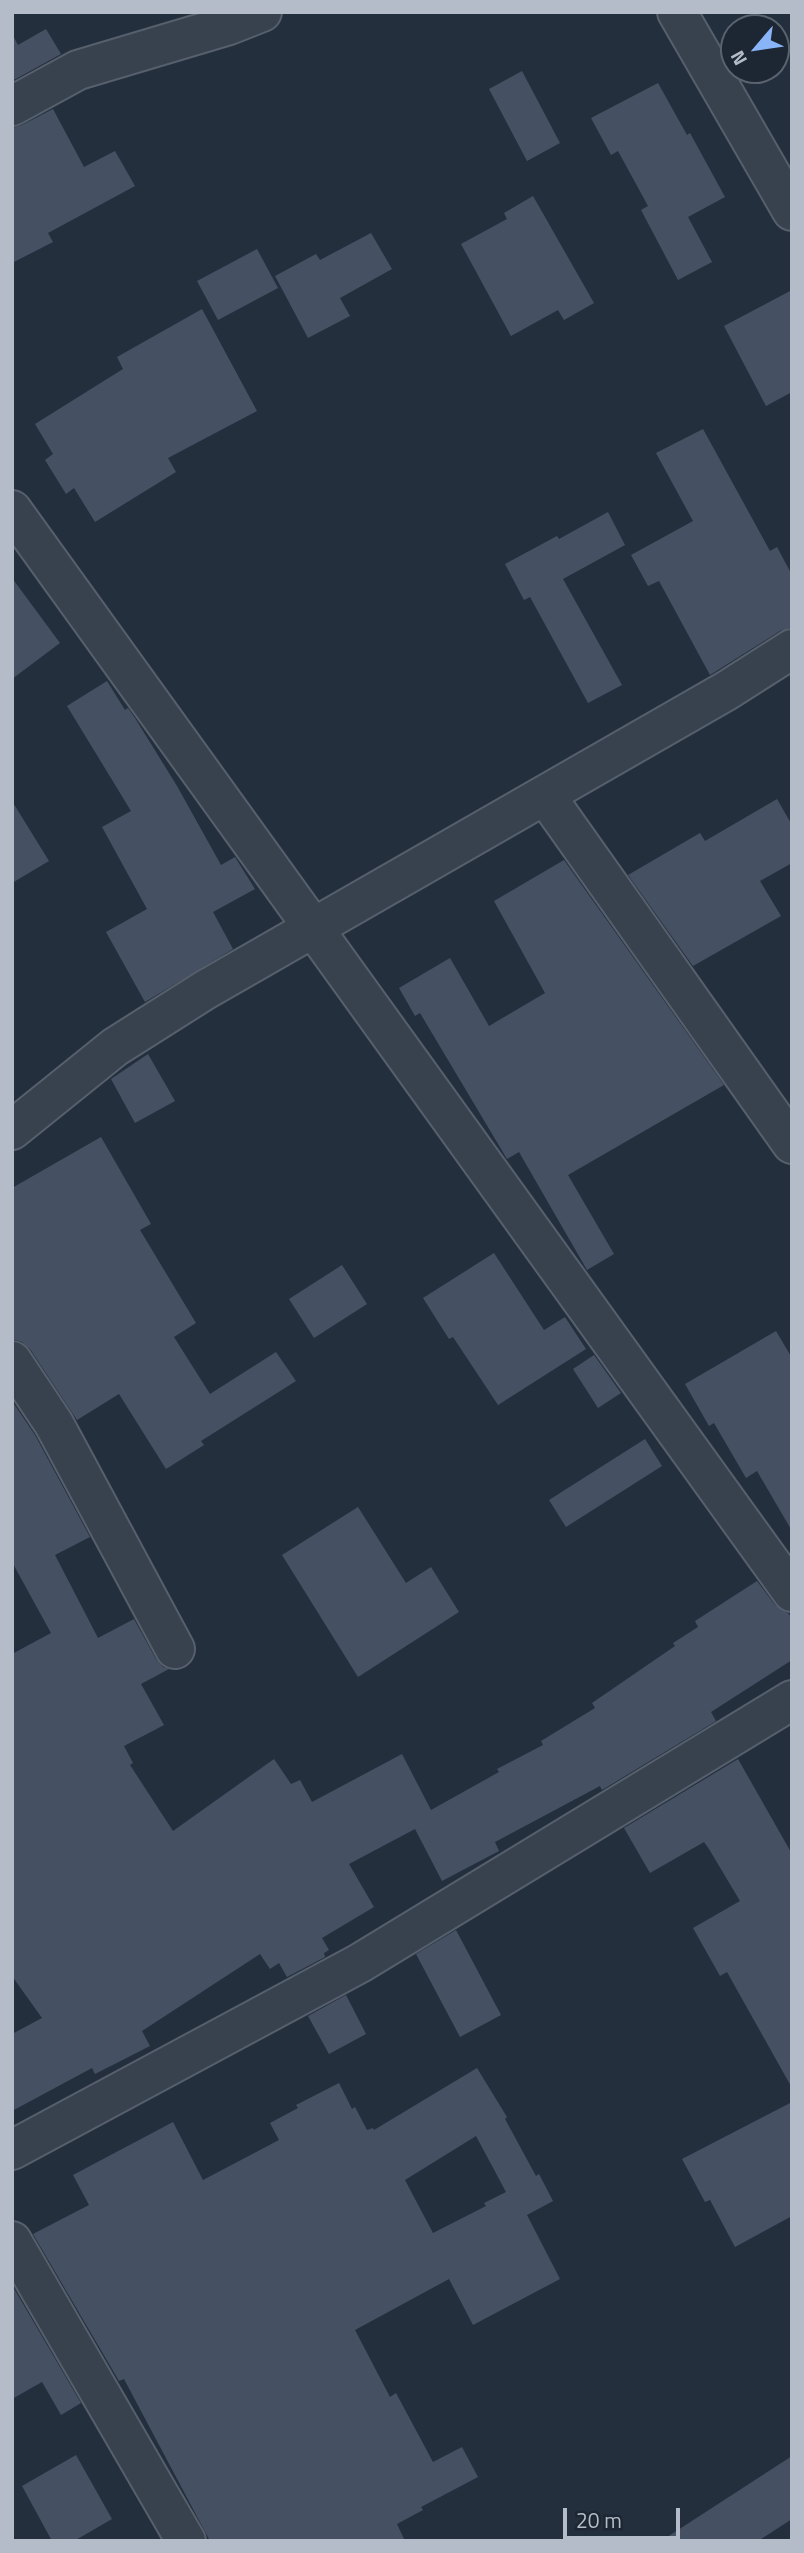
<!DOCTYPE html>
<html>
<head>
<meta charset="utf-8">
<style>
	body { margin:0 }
	#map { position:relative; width:804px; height:2553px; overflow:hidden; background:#242f3e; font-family:"Titillium Web",sans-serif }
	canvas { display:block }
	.frame { position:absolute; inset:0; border:14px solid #b4bcc9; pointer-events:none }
	.north { position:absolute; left:720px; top:14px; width:70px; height:70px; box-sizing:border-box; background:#1d2633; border:2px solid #59626f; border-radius:50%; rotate:241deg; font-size:19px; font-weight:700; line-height:28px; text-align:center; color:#b4bcc9 }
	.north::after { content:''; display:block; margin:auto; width:24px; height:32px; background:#8ab4f8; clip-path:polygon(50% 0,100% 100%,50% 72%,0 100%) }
	.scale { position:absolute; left:563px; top:2508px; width:117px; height:32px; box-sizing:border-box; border:4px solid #b4bcc9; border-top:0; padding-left:9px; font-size:21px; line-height:24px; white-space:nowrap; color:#b4bcc9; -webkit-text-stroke:5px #1d2633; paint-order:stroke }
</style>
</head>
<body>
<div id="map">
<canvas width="804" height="2553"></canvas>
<div class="frame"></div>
<div class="north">N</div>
<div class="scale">20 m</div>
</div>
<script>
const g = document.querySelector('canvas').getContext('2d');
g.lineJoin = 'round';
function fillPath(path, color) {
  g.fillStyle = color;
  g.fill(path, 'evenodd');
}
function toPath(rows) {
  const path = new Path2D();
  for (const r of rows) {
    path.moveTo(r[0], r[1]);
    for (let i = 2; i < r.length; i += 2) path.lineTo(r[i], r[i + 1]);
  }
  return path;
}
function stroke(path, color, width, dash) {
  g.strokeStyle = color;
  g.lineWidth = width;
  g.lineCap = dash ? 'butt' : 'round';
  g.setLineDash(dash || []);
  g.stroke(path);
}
const building = toPath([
	[46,29,61,54,12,81,12,34,18,45],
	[522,71,560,143,527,161,489,89],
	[658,83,687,135,690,133,725,197,688,217,712,262,678,280,641,210,648,206,618,151,611,155,591,118],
	[53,109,84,167,115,151,135,186,48,233,53,242,12,263,12,128,22,125],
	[533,196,594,303,564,320,558,310,511,336,461,244,507,219,504,213],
	[371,233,392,269,340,298,350,316,308,338,275,276,316,254,320,260],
	[257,249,278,288,218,320,197,281],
	[792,290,792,392,766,406,724,326],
	[202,309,257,411,168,458,176,472,95,522,74,488,66,494,45,460,53,454,35,424,123,369,117,357],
	[703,429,770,551,777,547,792,575,792,627,780,631,710,675,659,581,648,586,631,555,693,521,656,453],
	[608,512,625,545,563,579,622,685,588,703,530,597,524,600,505,564,557,536,559,539],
	[12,578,60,643,12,679],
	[107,681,125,710,128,708,135,718,177,786,221,865,235,857,255,889,213,912,233,949,145,1002,106,932,147,909,102,827,131,811,67,706],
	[777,799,792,825,792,863,760,881,781,916,693,966,628,875,700,833,705,841],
	[12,801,49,861,12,883],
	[564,860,724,1085,568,1175,614,1254,587,1270,519,1152,507,1159,420,1013,415,1016,399,988,450,958,489,1026,545,993,494,901],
	[148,1054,175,1101,135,1123,111,1079],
	[101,1137,151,1224,140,1230,196,1323,174,1337,210,1394,276,1352,296,1381,201,1441,204,1445,166,1469,119,1394,77,1420,30,1349,22,1342,12,1339,12,1188],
	[494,1253,544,1330,565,1317,586,1349,498,1405,453,1337,449,1339,423,1298],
	[342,1265,367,1304,314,1338,289,1299],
	[776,1331,792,1358,792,1531,757,1471,746,1478,714,1423,709,1426,685,1384],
	[594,1355,621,1393,598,1408,573,1369],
	[12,1401,35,1435,90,1537,55,1555,98,1638,134,1619,156,1659,163,1667,169,1669,141,1684,164,1725,124,1746,133,1763,130,1765,173,1831,274,1759,291,1784,300,1780,312,1802,402,1754,431,1810,499,1772,497,1769,543,1745,541,1741,595,1708,592,1703,675,1646,673,1643,698,1627,695,1621,757,1581,775,1605,788,1613,792,1618,792,1660,711,1712,716,1721,602,1790,600,1786,495,1842,499,1851,442,1881,415,1829,349,1864,374,1907,322,1938,329,1950,324,1953,325,1957,287,1977,279,1963,270,1969,260,1954,142,2031,150,2046,95,2074,92,2068,12,2111,12,2034,42,2018,12,1976,12,1654,51,1633,12,1562],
	[645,1439,662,1466,566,1527,549,1500],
	[358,1507,406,1583,431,1567,459,1612,358,1677,282,1555],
	[738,1759,792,1854,792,2088,727,1972,720,1976,693,1928,740,1901,709,1849,704,1842,650,1873,624,1828],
	[456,1930,501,2015,460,2037,416,1954],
	[346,1995,366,2034,329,2054,308,2016],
	[477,2068,507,2117,505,2119,536,2176,539,2174,553,2201,527,2215,560,2279,473,2325,449,2279,355,2330,390,2397,396,2393,433,2462,462,2447,478,2477,421,2507,423,2510,397,2524,405,2541,210,2541,124,2379,119,2381,33,2234,89,2205,73,2175,173,2122,203,2180,279,2140,270,2123,298,2108,296,2105,339,2083,352,2109,355,2107,367,2130,373,2128,374,2130],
	[476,2136,506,2192,484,2203,486,2206,433,2233,405,2180],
	[792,2102,792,2216,735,2247,710,2200,705,2202,682,2159],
	[12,2285,81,2403,61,2415,42,2382,12,2399],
	[76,2455,112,2519,74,2541,52,2541,22,2486],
	[792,2456,792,2519,758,2541,661,2541]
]);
const street = toPath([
	[677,12,792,211],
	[12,106,78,70,229,25,262,12],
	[12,510,792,1592],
	[545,795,792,1144],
	[12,1130,115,1047,205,990,726,691,792,649],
	[12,1361,54,1424,175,1649],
	[12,2150,360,1963,792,1700],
	[12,2241,186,2541]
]);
fillPath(building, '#455162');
stroke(street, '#565f6c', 42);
stroke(street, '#38414e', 38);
</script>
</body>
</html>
